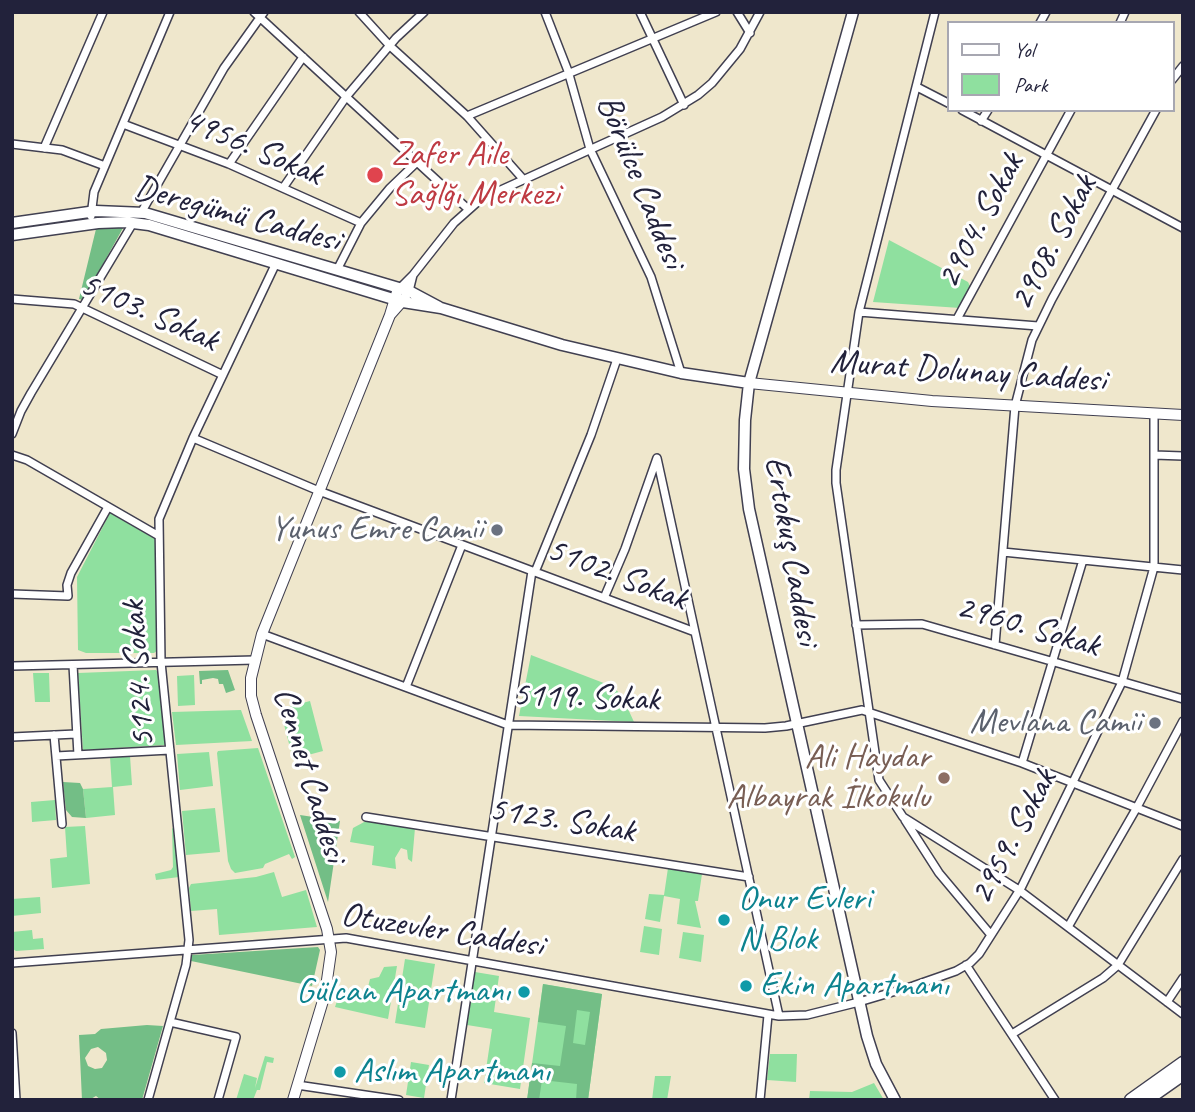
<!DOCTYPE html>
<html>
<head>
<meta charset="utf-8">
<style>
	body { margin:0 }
	#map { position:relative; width:1195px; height:1112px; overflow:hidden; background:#efe7cc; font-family:Caveat,sans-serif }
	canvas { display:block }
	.frame { position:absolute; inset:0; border:14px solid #22223b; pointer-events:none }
	.legend { position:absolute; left:947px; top:21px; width:228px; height:91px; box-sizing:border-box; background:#fff; border:2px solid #a7a7b1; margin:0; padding:9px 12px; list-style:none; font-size:21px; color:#22223b }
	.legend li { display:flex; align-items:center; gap:14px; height:35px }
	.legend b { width:35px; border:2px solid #a7a7b1 }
</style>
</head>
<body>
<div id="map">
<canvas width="1195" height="1112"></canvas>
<div class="frame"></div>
<ul class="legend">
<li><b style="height:9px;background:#fff"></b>Yol</li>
<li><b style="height:19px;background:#8fe09f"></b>Park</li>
</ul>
</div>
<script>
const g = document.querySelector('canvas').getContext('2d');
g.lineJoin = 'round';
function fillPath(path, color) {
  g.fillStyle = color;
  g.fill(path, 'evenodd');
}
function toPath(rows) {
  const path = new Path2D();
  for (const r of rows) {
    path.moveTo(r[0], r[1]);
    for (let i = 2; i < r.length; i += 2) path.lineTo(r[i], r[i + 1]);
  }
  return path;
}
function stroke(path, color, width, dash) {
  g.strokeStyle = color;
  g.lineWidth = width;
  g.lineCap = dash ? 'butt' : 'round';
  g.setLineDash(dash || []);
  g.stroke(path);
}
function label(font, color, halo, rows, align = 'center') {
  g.font = font + ' Caveat,sans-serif';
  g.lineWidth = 6;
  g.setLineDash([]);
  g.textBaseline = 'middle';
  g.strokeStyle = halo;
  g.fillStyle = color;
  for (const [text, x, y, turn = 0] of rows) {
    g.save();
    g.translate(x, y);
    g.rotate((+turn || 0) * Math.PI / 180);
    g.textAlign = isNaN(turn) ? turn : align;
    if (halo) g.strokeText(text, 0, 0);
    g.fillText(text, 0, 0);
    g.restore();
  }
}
const green = toPath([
	[889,240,968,282,971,288,960,308,873,302],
	[110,513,155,539,158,650,154,653,86,653,78,650,77,577],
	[531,655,614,687,623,698,634,722,519,716],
	[156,670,159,674,166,745,83,750,78,673],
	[33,673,49,673,50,702,35,702],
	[194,675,195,705,178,706,177,676],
	[310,701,323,751,293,759,280,709],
	[241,710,252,741,176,745,172,712],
	[258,748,295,857,292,859,289,854,265,864,263,868,235,873,231,869,228,861,217,753,218,751],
	[209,752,213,786,180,790,177,754],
	[130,756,132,785,113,787,115,815,86,818,83,789,112,787,110,757],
	[55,800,56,820,32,822,31,802],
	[215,808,220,852,186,855,182,811],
	[366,821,415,828,412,862,408,859,407,850,401,848,395,858,396,869,372,865,374,846,350,842,353,828],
	[175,825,179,877,156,880,155,874,171,870,173,867,172,829],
	[85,826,90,884,52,888,50,859,67,857,65,827],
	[668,868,702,874,698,901,695,901,701,928,677,924,680,899,664,896,660,922,645,919,649,894,664,895],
	[274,872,282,897,306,890,317,927,219,935,217,909,191,911,189,888,191,884,256,877],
	[40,897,41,913,12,916,12,899],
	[644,926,662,929,659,955,640,952],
	[32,930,33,939,43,938,44,949,16,951,13,949,12,932],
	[683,932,704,935,701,962,679,958],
	[405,959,435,964,425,1028,395,1023],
	[397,966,388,1019,335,1007,341,989,367,991,370,979,379,977,384,967],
	[475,972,499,976,494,1012,530,1018,520,1089,484,1083,492,1029,467,1025],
	[543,984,602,994,588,1100,527,1100],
	[770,1054,797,1054,796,1082,767,1080],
	[265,1056,274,1058,273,1063,267,1062,260,1090,257,1090,253,1100,236,1100,244,1074,257,1078,255,1088],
	[411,1062,429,1065,424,1098,406,1095],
	[655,1076,671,1076,667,1100,652,1100],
	[874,1083,884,1100,809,1100,810,1091,852,1092]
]);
const forest = toPath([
	[117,227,123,228,83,300,79,299,96,229],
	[228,670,235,690,226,693,223,684,219,684,218,679,213,678,202,680,202,684,200,684,199,671],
	[63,782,80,783,83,789,86,818,72,817,66,810],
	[300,815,340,821,328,902],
	[318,947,320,950,312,986,191,961,192,955],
	[543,984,602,994,588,1100,576,1100,577,1084,542,1080,539,1100,527,1100,532,1063,560,1066,566,1026,538,1022],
	[577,1010,590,1012,585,1045,573,1043],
	[147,1025,163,1026,142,1100,101,1100,96,1096,89,1100,82,1100,79,1035,95,1034,101,1029],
	[98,1047,106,1053,107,1060,102,1068,95,1069,88,1066,85,1058,91,1049]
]);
const minor = toPath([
	[254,12,468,209],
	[359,12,390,46,467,116,523,179],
	[545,12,568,71,590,149,651,277,681,373],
	[640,12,684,105],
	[737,12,750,33],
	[935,12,859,312,836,470,836,483,879,780,903,817,1019,890,1183,1014],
	[1040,23,1046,12],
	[1120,23,1125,12],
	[1172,80,1183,66],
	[917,87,948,103],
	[962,110,1183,228],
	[467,116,716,12],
	[981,121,988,110],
	[123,124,229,164,361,223],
	[12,144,62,150,105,166],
	[44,148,103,12],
	[229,164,303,57],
	[283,188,346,97,396,38,424,12],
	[141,213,224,68,264,12],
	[91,216,94,192,170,12],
	[337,270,361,223,390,188,416,163],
	[413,275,454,223,481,199,662,117,698,95,712,83,740,49,760,12],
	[399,289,413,275,409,291],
	[12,299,74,304,223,375],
	[859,312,1038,326],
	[957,319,1071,110],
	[12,434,21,411,31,393,133,223],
	[193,438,319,491,695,632,779,1016],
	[12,455,27,460,159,536],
	[1154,455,1183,456],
	[1003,552,1183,570],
	[535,572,591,435,617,359],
	[12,594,68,596,67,585,71,573,108,507],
	[604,598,625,549,657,458,695,632],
	[856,625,922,624,1183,699],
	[262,634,508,725,765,728,786,726,862,710,1022,763,1183,826],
	[995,645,1015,406,1032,340,1052,299,1156,110],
	[73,665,78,755],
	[12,666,255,660],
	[406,687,462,545],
	[54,735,62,824],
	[12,737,76,734],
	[56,756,170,750],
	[1022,763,1083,560],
	[366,817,749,877],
	[905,820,939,873,991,935],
	[1068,927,1136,809,1183,721],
	[12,963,346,938,779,1016,807,1015,859,1002,913,986,956,971,970,963,979,954,1021,888,1122,682,1154,567,1154,414],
	[966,965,1055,1100],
	[1167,1002,1183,978],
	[170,1022,236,1037,218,1100],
	[12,1033,16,1100],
	[1012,1034,1103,978,1118,965,1183,859],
	[297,1085,399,1100],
	[148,1100,186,965,189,940,161,662,159,519,193,438,276,263],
	[451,1100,532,571],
	[760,1100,768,1015]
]);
const tertiary = toPath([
	[397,292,390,315,405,298],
	[749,383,932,401,1183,415],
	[293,1100,325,994,331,952,327,929,256,715,251,696,251,678,262,634,390,315]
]);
const secondary = toPath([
	[853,12,749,383,745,420,744,469,749,509,867,1036,876,1064,895,1100],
	[12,223,96,211,145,213,409,291,439,307],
	[12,235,98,223,125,222,149,225,403,302,441,308,562,345,681,373,749,383]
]);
const primary = toPath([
	[1131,1100,1183,1063],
	[1146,1100,1183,1074]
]);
const markers = [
	[375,175,9,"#e0444e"],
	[497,530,7,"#6b7280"],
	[1155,723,7,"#6b7280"],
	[944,778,7,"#8d6e63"],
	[724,920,7,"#0f9aa8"],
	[746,986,7,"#0f9aa8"],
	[524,992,7,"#0f9aa8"],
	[340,1072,7,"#0f9aa8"]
];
const streetNames = [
	["4956. Sokak",253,148,23],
	["Börülce Caddesi",640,182,68],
	["Deregümü Caddesi",237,215,15],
	["2904. Sokak",981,221,-62],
	["2908. Sokak",1054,243,-62],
	["5103. Sokak",149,313,24],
	["Murat Dolunay Caddesi",968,372,4],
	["Ertokuş Caddesi",791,551,80],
	["5102. Sokak",617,575,21],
	["2960. Sokak",1028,627,16],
	["5124. Sokak",139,674,-94],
	["5119. Sokak",586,698,2],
	["Cennet Caddesi",309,775,73],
	["5123. Sokak",562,821,9],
	["2959. Sokak",1014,837,-62],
	["Otuzevler Caddesi",442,931,9]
];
const healthNames = [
	["Zafer Aile",391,155],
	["Sağlğı Merkezi",391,195]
];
const worshipNames = [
	["Yunus Emre Camii",483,530],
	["Mevlana Camii",1141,723]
];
const educationNames = [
	["Ali Haydar",930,758],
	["Albayrak İlkokulu",930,798]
];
const cultureNames = [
	["Onur Evleri",738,900],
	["N Blok",738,940],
	["Ekin Apartmanı",760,986],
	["Gülcan Apartmanı",510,992,"right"],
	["Aslım Apartmanı",354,1072]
];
fillPath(green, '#8fe09f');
fillPath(forest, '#73be86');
stroke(minor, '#414051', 10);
stroke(tertiary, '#414051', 12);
stroke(secondary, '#414051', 13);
stroke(primary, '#414051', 15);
stroke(minor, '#fff', 7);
stroke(tertiary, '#fff', 10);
stroke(secondary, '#fff', 10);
stroke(primary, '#fff', 12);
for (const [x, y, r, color] of markers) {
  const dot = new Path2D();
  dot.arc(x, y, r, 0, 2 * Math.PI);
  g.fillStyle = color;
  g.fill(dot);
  stroke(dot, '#fff', 2.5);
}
label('35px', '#22223b', '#fff', streetNames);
label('35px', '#be3a42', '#fff', healthNames, 'left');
label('35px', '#5b616d', '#fff', worshipNames, 'right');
label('35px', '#785e54', '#fff', educationNames, 'right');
label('35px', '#0d838f', '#fff', cultureNames, 'left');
</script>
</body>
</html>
